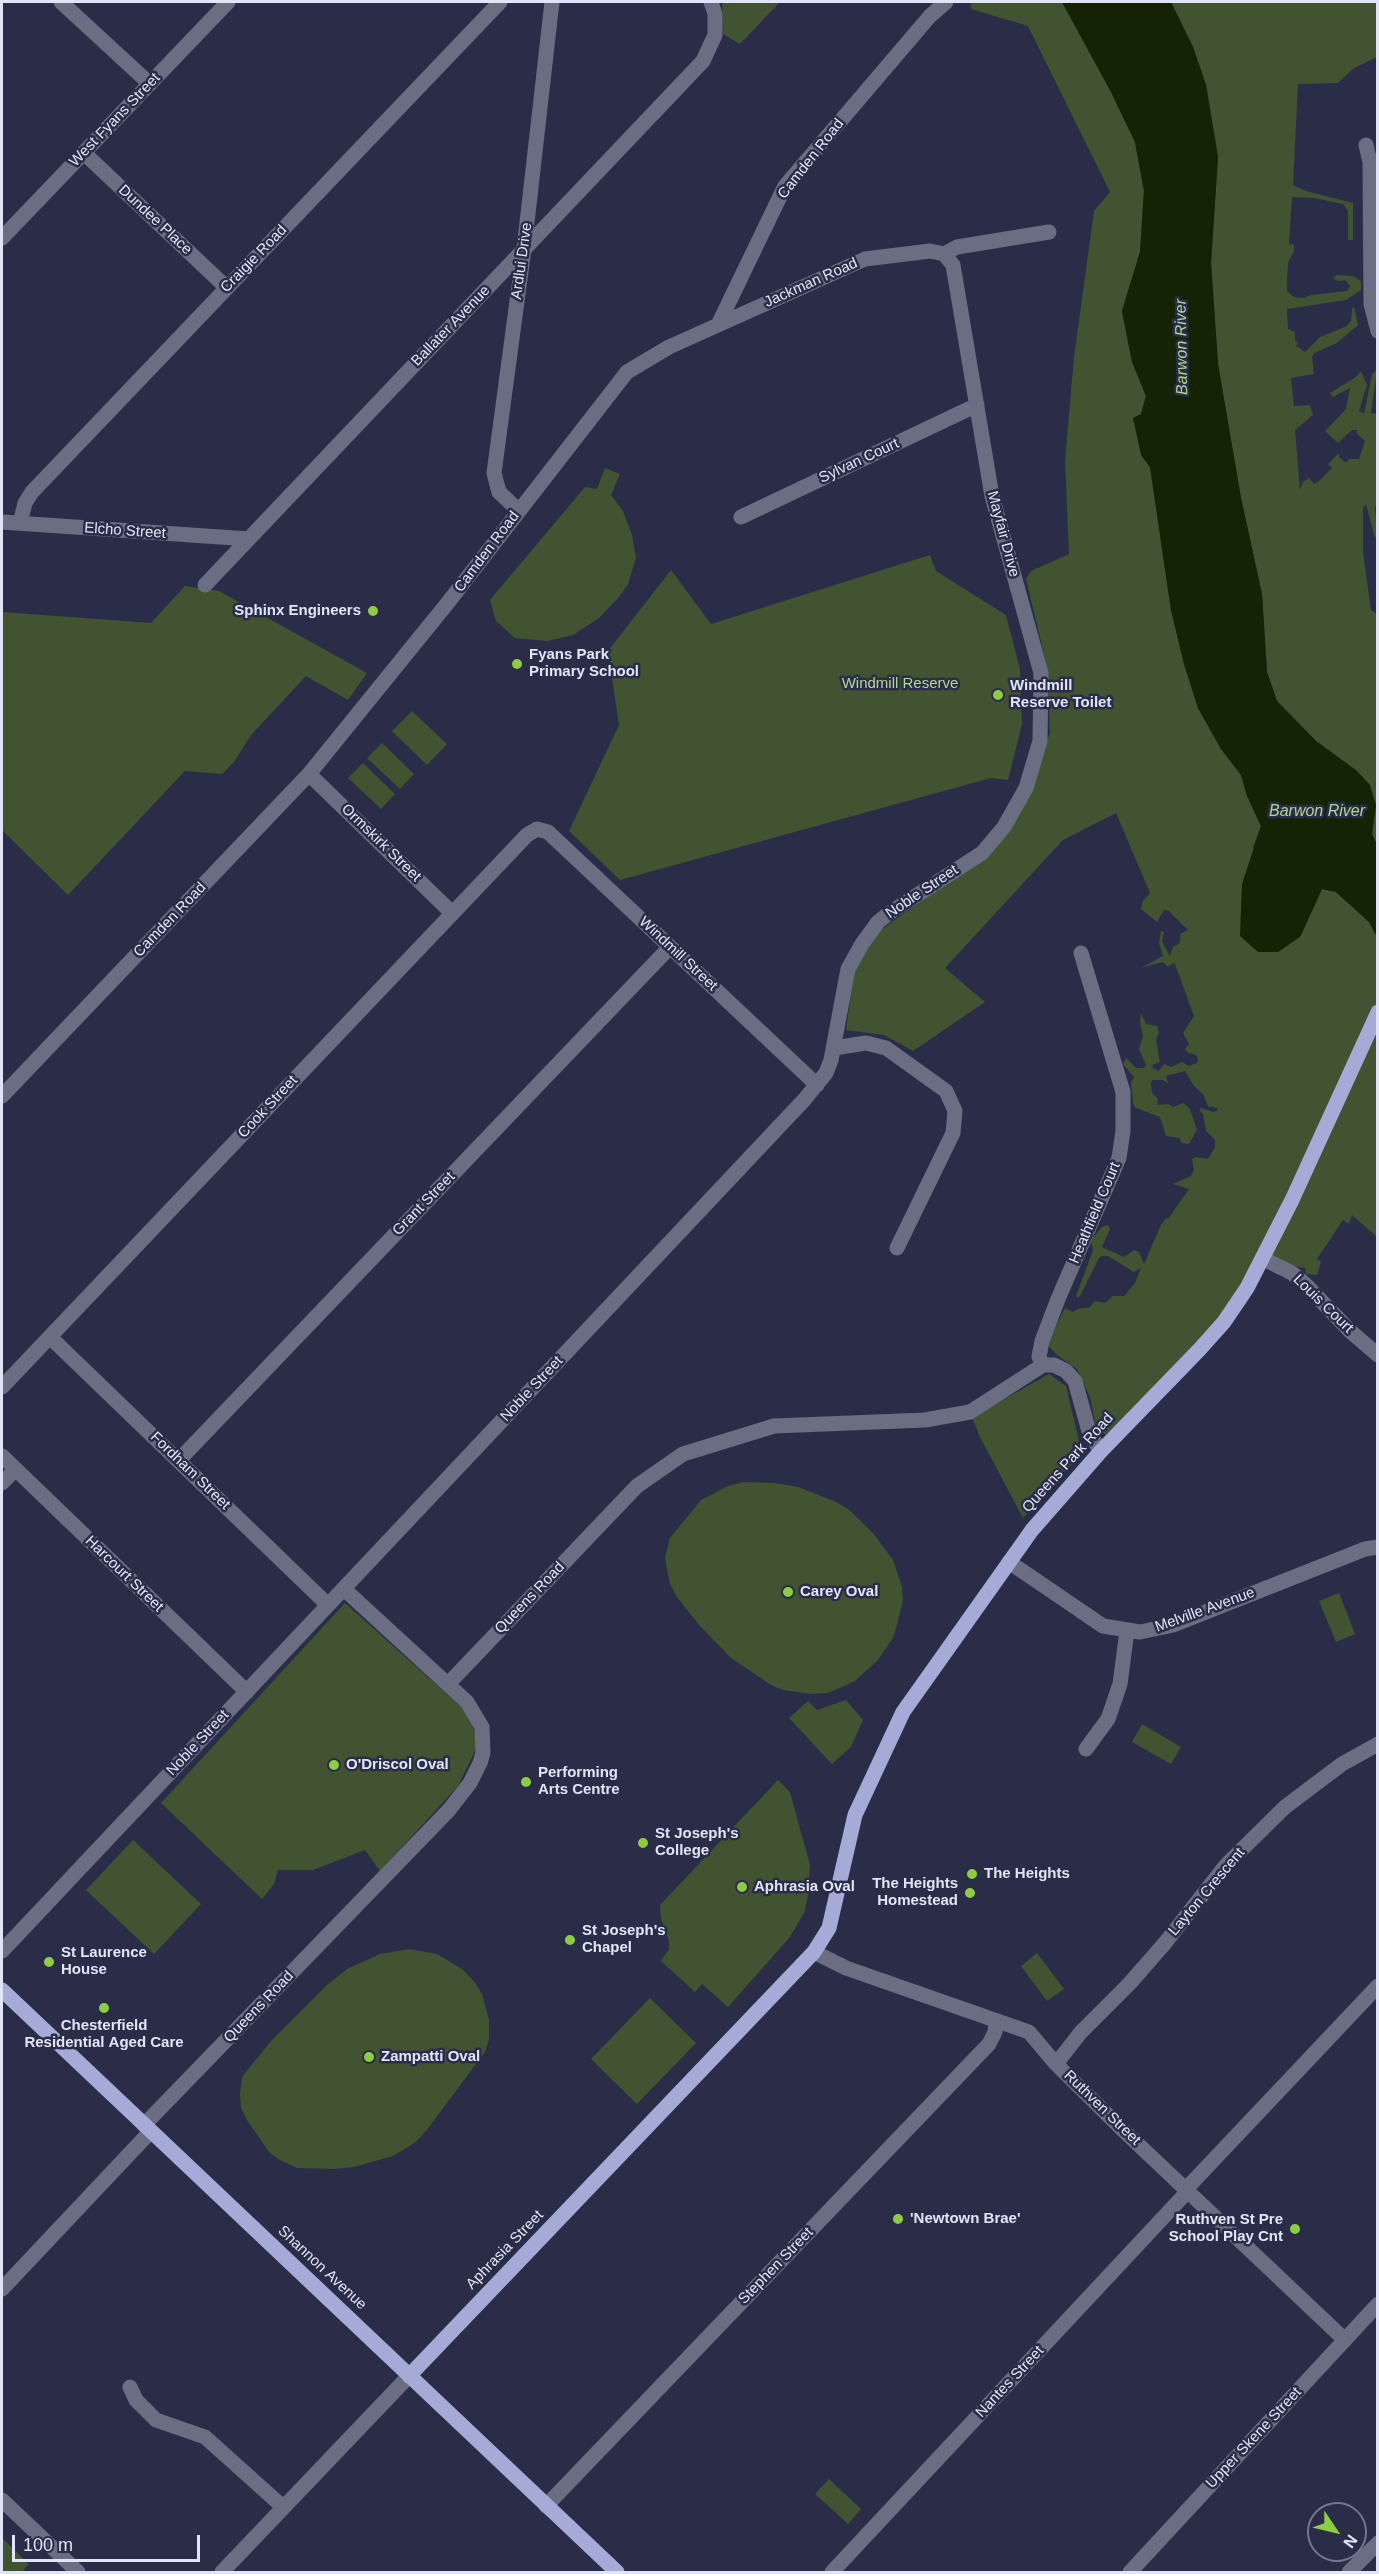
<!DOCTYPE html>
<html>
<head>
<meta charset="utf-8">
<style>
	body { margin:0 }
	#map { position:relative; width:1379px; height:2574px; overflow:hidden; background:#2a2d48; font-family:Arial,sans-serif }
	canvas { display:block }
	.frame { position:absolute; inset:0; border:3px solid #e1e4f6; pointer-events:none }
	.north { position:absolute; left:1307px; top:2502px; width:60px; height:60px; box-sizing:border-box; background:#2a2d48; border:2px solid #73768e; border-radius:50%; rotate:125deg; font-size:16px; font-weight:700; line-height:24px; text-align:center; color:#e1e4f6 }
	.north::after { content:''; display:block; margin:auto; width:21px; height:27px; background:#8ecd43; clip-path:polygon(50% 0,100% 100%,50% 72%,0 100%) }
	.scale { position:absolute; left:12px; top:2535px; width:188px; height:27px; box-sizing:border-box; border:3px solid #e1e4f6; border-top:0; padding-left:8px; font-size:18px; line-height:21px; white-space:nowrap; color:#e1e4f6; -webkit-text-stroke:4px #2a2d48; paint-order:stroke }
</style>
</head>
<body>
<div id="map">
<canvas width="1379" height="2574"></canvas>
<div class="frame"></div>
<div class="north">N</div>
<div class="scale">100 m</div>
</div>
<script>
const g = document.querySelector('canvas').getContext('2d');
g.lineJoin = 'round';
function fillPath(path, color) {
  g.fillStyle = color;
  g.fill(path, 'evenodd');
}
function toPath(rows) {
  const path = new Path2D();
  for (const r of rows) {
    path.moveTo(r[0], r[1]);
    for (let i = 2; i < r.length; i += 2) path.lineTo(r[i], r[i + 1]);
  }
  return path;
}
function stroke(path, color, width, dash) {
  g.strokeStyle = color;
  g.lineWidth = width;
  g.lineCap = dash ? 'butt' : 'round';
  g.setLineDash(dash || []);
  g.stroke(path);
}
function label(font, color, halo, rows, align = 'center') {
  g.font = font + ' Arial,sans-serif';
  g.lineWidth = 5;
  g.setLineDash([]);
  g.textBaseline = 'middle';
  g.strokeStyle = halo;
  g.fillStyle = color;
  for (const [text, x, y, turn = 0] of rows) {
    g.save();
    g.translate(x, y);
    g.rotate((+turn || 0) * Math.PI / 180);
    g.textAlign = isNaN(turn) ? turn : align;
    if (halo) g.strokeText(text, 0, 0);
    g.fillText(text, 0, 0);
    g.restore();
  }
}
const green = toPath([
	[722,2,780,2,740,44,723,34],
	[971,2,1062,2,1111,92,1135,142,1144,191,1140,252,1122,311,1132,362,1146,396,1141,414,1141,455,1150,467,1171,610,1184,664,1198,708,1221,749,1241,775,1247,796,1261,826,1253,847,1300,937,1322,889,1336,892,1369,922,1377,937,1377,1237,1352,1215,1349,1224,1343,1220,1317,1259,1321,1262,1317,1275,1306,1274,1305,1268,1269,1261,1172,1379,1105,1435,1096,1426,1090,1397,1077,1369,1057,1355,1047,1344,1065,1308,1073,1312,1078,1309,1090,1307,1095,1301,1105,1303,1113,1296,1124,1296,1135,1283,1141,1268,1134,1272,1108,1256,1102,1256,1099,1258,1081,1294,1078,1298,1076,1296,1093,1250,1091,1240,1102,1227,1108,1225,1110,1229,1102,1247,1124,1257,1134,1250,1139,1252,1144,1264,1161,1225,1166,1218,1168,1219,1189,1189,1173,1184,1191,1176,1194,1170,1192,1159,1196,1157,1208,1159,1215,1147,1215,1140,1206,1131,1203,1114,1199,1110,1201,1108,1213,1112,1218,1110,1217,1108,1208,1106,1203,1094,1194,1086,1185,1071,1166,1076,1168,1083,1163,1080,1152,1080,1151,1084,1152,1093,1158,1099,1157,1105,1168,1104,1173,1107,1183,1103,1190,1109,1197,1130,1189,1144,1182,1143,1179,1138,1166,1136,1160,1117,1136,1108,1133,1104,1131,1082,1134,1077,1123,1064,1126,1058,1136,1068,1144,1068,1146,1065,1139,1049,1143,1035,1140,1023,1141,1013,1146,1024,1157,1026,1159,1032,1156,1040,1160,1062,1152,1065,1153,1068,1159,1071,1164,1064,1171,1067,1182,1062,1189,1066,1197,1063,1198,1060,1196,1055,1187,1052,1185,1049,1189,1044,1183,1033,1194,1016,1175,964,1173,963,1168,967,1163,962,1141,968,1163,956,1159,943,1161,931,1164,932,1162,941,1170,956,1173,947,1180,943,1180,934,1188,930,1169,911,1164,910,1157,922,1141,909,1143,901,1150,893,1116,813,1063,840,945,968,985,1002,913,1051,884,1035,846,1030,854,972,878,932,941,887,1016,818,1050,733,1047,667,1026,579,1031,571,1069,554,1065,461,1074,357,1094,211,1110,192,1028,26,971,9],
	[1171,2,1377,2,1377,57,1354,68,1338,83,1298,84,1293,185,1306,191,1353,203,1353,240,1348,240,1348,211,1343,204,1314,198,1292,197,1289,244,1294,245,1294,251,1288,263,1287,283,1287,291,1294,297,1303,298,1311,295,1347,291,1350,286,1345,280,1338,281,1333,278,1337,275,1353,276,1361,281,1361,290,1346,300,1287,309,1288,329,1295,332,1295,340,1298,343,1296,346,1305,352,1320,337,1347,326,1351,321,1352,309,1354,306,1358,325,1337,343,1314,353,1312,357,1314,374,1291,378,1294,406,1310,405,1313,415,1295,430,1300,490,1303,482,1309,478,1314,484,1319,481,1332,468,1328,464,1339,453,1339,457,1346,463,1349,459,1359,459,1365,441,1357,434,1357,430,1352,430,1338,443,1325,431,1346,409,1350,388,1333,397,1330,393,1356,377,1361,371,1367,385,1359,411,1364,414,1372,374,1377,370,1371,413,1377,414,1378,502,1375,507,1377,536,1375,538,1366,504,1363,508,1363,552,1371,610,1378,615,1377,846,1372,834,1376,805,1357,771,1316,741,1277,701,1267,672,1262,594,1241,498,1218,364,1211,263,1218,157,1206,85,1193,47],
	[605,468,620,474,611,495,623,511,632,535,636,558,628,584,619,597,599,618,573,635,547,641,515,638,496,621,490,600,585,487,597,489],
	[930,555,936,571,1006,615,1020,669,1022,724,1008,780,991,778,620,880,569,831,619,725,608,651,671,570,711,624],
	[185,586,219,591,367,673,348,700,306,676,251,735,234,762,222,774,185,771,68,895,2,830,2,612,151,623],
	[412,711,447,744,427,765,392,731],
	[382,743,414,774,400,789,367,758],
	[363,763,395,794,381,809,348,778],
	[1049,1374,1066,1386,1079,1441,1073,1463,1023,1518,980,1437,972,1417],
	[743,1482,775,1483,798,1487,834,1501,848,1509,873,1533,893,1560,902,1587,903,1600,897,1625,893,1638,878,1660,855,1681,828,1693,811,1694,783,1690,771,1685,731,1658,699,1625,677,1597,670,1584,665,1558,670,1538,701,1500,728,1486],
	[1339,1593,1355,1634,1336,1642,1319,1601],
	[345,1603,468,1713,475,1732,476,1749,458,1786,380,1871,365,1850,313,1870,278,1870,274,1884,262,1899,161,1803],
	[846,1700,863,1720,851,1747,832,1764,789,1718,808,1701,817,1710],
	[1142,1724,1181,1747,1171,1764,1132,1742],
	[778,1780,790,1792,810,1865,808,1896,804,1913,790,1937,728,2007,702,1984,695,1992,661,1961,669,1949,669,1941,661,1919,660,1905],
	[133,1840,201,1904,154,1954,86,1890],
	[410,1949,437,1954,462,1969,474,1981,482,1994,489,2020,489,2040,485,2052,426,2131,416,2142,393,2156,354,2167,335,2169,297,2168,280,2160,269,2152,247,2120,241,2108,240,2094,242,2077,271,2041,327,1985,347,1969,380,1954],
	[1037,1953,1064,1989,1047,2001,1021,1966],
	[650,1998,696,2043,637,2104,591,2059],
	[829,2479,861,2509,848,2524,815,2494],
	[2,2538,29,2564,22,2572,5,2572,2,2569]
]);
const water = toPath([
	[1062,2,1171,2,1193,47,1206,85,1218,157,1211,263,1218,364,1241,498,1262,594,1267,672,1277,701,1316,741,1357,771,1370,785,1376,805,1372,834,1378,846,1377,937,1369,922,1336,892,1322,889,1300,937,1278,952,1258,952,1240,936,1242,884,1261,826,1247,796,1241,775,1221,749,1198,708,1184,664,1171,610,1150,467,1141,455,1133,418,1141,414,1146,396,1132,362,1122,311,1140,252,1144,191,1135,142,1111,92]
]);
const minor = toPath([
	[61,2,150,84],
	[1366,145,1370,162,1371,304,1378,331],
	[84,153,227,288],
	[2,238,228,2],
	[718,325,785,186,930,16,946,2],
	[518,510,499,492,494,473,524,249,552,2],
	[741,517,977,405],
	[2,522,249,539],
	[20,523,25,503,32,492,500,2],
	[205,585,703,61,715,35,715,14,711,2],
	[309,774,452,913],
	[834,1048,866,1043,886,1048,946,1091,955,1111,953,1133,897,1248],
	[2,1096,309,774,450,600,627,372,669,347,865,259,930,251,944,254,957,247,1049,232],
	[1264,1259,1292,1273,1307,1286,1350,1331,1378,1355],
	[50,1337,328,1605],
	[1043,1365,1039,1357,1042,1341,1058,1299,1119,1158,1123,1131,1123,1092,1081,953],
	[2,1387,527,835,537,829,548,832,817,1085],
	[2,1456,247,1692],
	[179,1460,670,947],
	[2,1483,16,1469],
	[1009,1562,1103,1626,1140,1632,1173,1625,1365,1549,1378,1547],
	[449,1683,637,1486,683,1454,774,1426,925,1420,970,1412,1043,1365,1054,1365,1066,1371,1075,1381,1090,1435,1101,1451],
	[1086,1749,1108,1719,1120,1684,1127,1631],
	[2,1951,804,1100,826,1073,831,1060,848,969,862,944,878,922,888,914,982,853,1004,827,1026,788,1040,741,1041,673,992,496,953,265,944,254],
	[814,1952,846,1968,1029,2032,1056,2064,1124,2131,1345,2340],
	[1056,2064,1081,2032,1130,1983,1165,1943,1226,1865,1285,1807,1342,1764,1378,1744],
	[144,2125,449,1810,470,1783,480,1763,483,1753,482,1727,467,1702,344,1589],
	[1186,2189,1378,1986],
	[2,2289,151,2131],
	[130,2387,136,2400,156,2420,205,2437,283,2507],
	[2,2500,78,2572],
	[546,2506,989,2044,995,2032,996,2021],
	[222,2572,409,2376],
	[832,2572,1188,2191],
	[1130,2572,1378,2304],
	[1349,2572,1378,2543]
]);
const major = toPath([
	[2,1990,617,2572],
	[409,2376,814,1952,829,1928,855,1815,903,1712,1032,1530,1101,1451,1199,1350,1224,1322,1247,1288,1292,1200,1378,1012]
]);
const markers = [
	[373,611,6,"#8ecd43"],
	[517,664,6,"#8ecd43"],
	[998,695,6,"#8ecd43"],
	[788,1592,6,"#8ecd43"],
	[334,1765,6,"#8ecd43"],
	[526,1782,6,"#8ecd43"],
	[643,1843,6,"#8ecd43"],
	[972,1874,6,"#8ecd43"],
	[742,1887,6,"#8ecd43"],
	[970,1893,6,"#8ecd43"],
	[570,1940,6,"#8ecd43"],
	[49,1962,6,"#8ecd43"],
	[104,2008,6,"#8ecd43"],
	[369,2057,6,"#8ecd43"],
	[898,2219,6,"#8ecd43"],
	[1295,2229,6,"#8ecd43"]
];
const streetNames = [
	["West Fyans Street",115,120,-46],
	["Camden Road",811,159,-52],
	["Dundee Place",155,220,43],
	["Craigie Road",254,259,-46],
	["Ardlui Drive",522,261,-82],
	["Jackman Road",811,283,-24],
	["Ballater Avenue",451,326,-46],
	["Sylvan Court",859,461,-25],
	["Elcho Street",125,531,4],
	["Mayfair Drive",1003,534,75],
	["Camden Road",487,552,-53],
	["Ormskirk Street",381,843,44],
	["Noble Street",922,892,-34],
	["Camden Road",170,920,-46],
	["Windmill Street",678,954,43],
	["Cook Street",268,1107,-47],
	["Grant Street",424,1204,-46],
	["Heathfield Court",1095,1213,-67],
	["Louis Court",1323,1304,44],
	["Noble Street",532,1389,-47],
	["Queens Park Road",1068,1463,-48],
	["Fordham Street",190,1471,44],
	["Harcourt Street",124,1574,44],
	["Queens Road",530,1598,-46],
	["Melville Avenue",1205,1610,-20],
	["Noble Street",198,1743,-47],
	["Layton Crescent",1207,1892,-50],
	["Queens Road",259,2007,-46],
	["Ruthven Street",1102,2108,44],
	["Aphrasia Street",505,2250,-46],
	["Stephen Street",776,2266,-46],
	["Shannon Avenue",322,2268,43],
	["Nantes Street",1010,2382,-47],
	["Upper Skene Street",1254,2438,-47]
];
const poiNames = [
	["Sphinx Engineers",361,611,"right"],
	["Fyans Park",529,655],
	["Primary School",529,672],
	["Windmill",1010,686],
	["Reserve Toilet",1010,703],
	["Carey Oval",800,1592],
	["O'Driscol Oval",346,1765],
	["Performing",538,1773],
	["Arts Centre",538,1790],
	["St Joseph's",655,1834],
	["College",655,1851],
	["The Heights",984,1874],
	["The Heights",958,1884,"right"],
	["Homestead",958,1901,"right"],
	["Aphrasia Oval",754,1887],
	["St Joseph's",582,1931],
	["Chapel",582,1948],
	["St Laurence",61,1953],
	["House",61,1970],
	["Chesterfield",104,2026,"center"],
	["Residential Aged Care",104,2043,"center"],
	["Zampatti Oval",381,2057],
	["'Newtown Brae'",910,2219],
	["Ruthven St Pre",1283,2220,"right"],
	["School Play Cnt",1283,2237,"right"]
];
const parkNames = [
	["Windmill Reserve",900,684]
];
const waterNames = [
	["Barwon River",1182,347,-91],
	["Barwon River",1317,812]
];
fillPath(green, '#415330');
fillPath(water, '#142303');
stroke(minor, '#6a6e83', 15);
stroke(major, '#a5abd6', 15);
for (const [x, y, r, color] of markers) {
  const dot = new Path2D();
  dot.arc(x, y, r, 0, 2 * Math.PI);
  g.fillStyle = color;
  g.fill(dot);
  stroke(dot, '#2a2d48', 2);
}
label('15px', '#e1e4f6', '#2a2d48', streetNames);
label('bold 15px', '#e1e4f6', '#2a2d48', poiNames, 'left');
label('15px', '#b2d790', '#2a2d48', parkNames);
label('italic 16px', '#b0d58e', '#2a2d48', waterNames);
</script>
</body>
</html>
